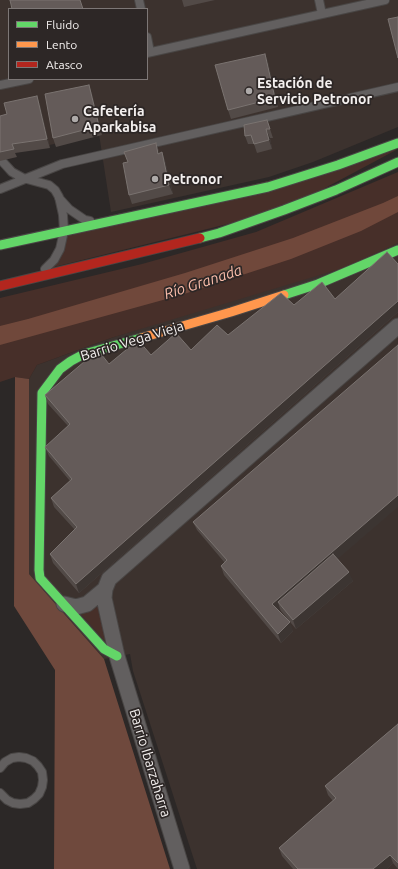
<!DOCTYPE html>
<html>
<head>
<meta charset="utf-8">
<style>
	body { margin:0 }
	#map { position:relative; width:398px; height:869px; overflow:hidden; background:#2c2827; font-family:Ubuntu,sans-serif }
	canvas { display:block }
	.legend { position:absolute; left:8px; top:8px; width:140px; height:72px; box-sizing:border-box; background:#2d2726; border:1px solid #7d7776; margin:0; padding:5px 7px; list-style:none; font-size:12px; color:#f4f0ef }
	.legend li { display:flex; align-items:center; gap:8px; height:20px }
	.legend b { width:20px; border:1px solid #7d7776 }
</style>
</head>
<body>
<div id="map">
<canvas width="398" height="869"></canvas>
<ul class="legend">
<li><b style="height:5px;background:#63d668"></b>Fluido</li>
<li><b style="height:5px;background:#ff974d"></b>Lento</li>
<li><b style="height:5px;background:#b3261e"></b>Atasco</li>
</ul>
</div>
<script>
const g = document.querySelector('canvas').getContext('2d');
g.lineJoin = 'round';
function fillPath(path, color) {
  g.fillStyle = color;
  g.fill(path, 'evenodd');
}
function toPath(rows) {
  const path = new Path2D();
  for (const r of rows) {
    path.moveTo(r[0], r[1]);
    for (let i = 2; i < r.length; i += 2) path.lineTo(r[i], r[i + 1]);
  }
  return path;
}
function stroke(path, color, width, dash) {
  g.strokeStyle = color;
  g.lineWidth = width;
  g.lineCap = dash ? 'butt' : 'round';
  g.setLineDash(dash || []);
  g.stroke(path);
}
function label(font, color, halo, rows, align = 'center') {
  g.font = font + ' Ubuntu,sans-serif';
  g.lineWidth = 3.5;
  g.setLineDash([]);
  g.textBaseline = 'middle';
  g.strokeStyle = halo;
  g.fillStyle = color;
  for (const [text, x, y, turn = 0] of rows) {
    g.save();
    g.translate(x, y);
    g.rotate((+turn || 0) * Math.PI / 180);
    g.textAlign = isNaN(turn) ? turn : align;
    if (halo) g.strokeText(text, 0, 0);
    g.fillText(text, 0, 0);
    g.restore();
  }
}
const built = toPath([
	[0,0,398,0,398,127,313,162,269,177,111,212,99,134,0,156],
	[9,9,147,9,147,79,9,79],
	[398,243,398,869,197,869,133,671,130,654,104,659,29,574,29,379,37,365,111,338]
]);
const green = toPath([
	[398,149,284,210,46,269,54,260,64,231],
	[398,172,398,243,343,268,111,338,37,365,29,379,15,377,0,382,0,298,142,264,256,232],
	[99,605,106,642,81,614]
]);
const forest = toPath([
	[15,377,29,379,29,574,104,659,170,869,54,869,55,670,14,606]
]);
const water = toPath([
	[398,196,398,212,361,231,291,259,181,295,0,345,0,326,28,319,185,273,293,238,383,203]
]);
const lane = toPath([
	[139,0,141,9],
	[319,0,322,14],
	[147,37,150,52],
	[147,53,385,0],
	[0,85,29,79],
	[0,159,12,172,23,178,49,185,55,190,59,197,63,215,64,231,60,249,54,260,45,269],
	[0,189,62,164,398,87],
	[59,198,69,209,85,220,90,221],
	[0,768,5,762,12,758,19,757,26,758,33,761,38,766,42,772,43,780,42,787,39,794,34,799,28,803,20,804,13,803,7,800,0,793]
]);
const street = toPath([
	[105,589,104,598,117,656,182,869],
	[64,604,76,607,87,604,105,589,109,579,398,326]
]);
const fast = toPath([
	[200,238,219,233,284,210,336,190,398,162],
	[0,245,268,187,338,165,398,143],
	[284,295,318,284,398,250],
	[117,656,104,649,40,578,39,570,42,393,60,369,71,361,84,354,141,338]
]);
const slow = toPath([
	[141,338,231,312,284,295]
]);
const jam = toPath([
	[0,286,200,238]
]);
const wall = toPath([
	[182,0,215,0,184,7],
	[265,54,268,62,278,107,231,119,228,110],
	[89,85,92,94,102,135,56,147,53,138],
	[37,96,40,105,50,148,15,153,17,157,0,161,0,116,7,114],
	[267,120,273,138,270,138,272,149,257,153,254,144,248,144,245,136],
	[156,143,160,154,162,152,165,161,173,194,132,204,129,195,128,162],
	[398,264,398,312,79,593,53,563,50,554,75,530,54,507,51,498,70,481,49,456,45,447,68,426,48,404,45,395,109,364,151,355,191,350,228,335,294,305,335,299],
	[193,522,338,559,353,581,296,629,281,611,280,609,278,610,293,631,281,643,224,575,221,566,225,563,197,530],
	[398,724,398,869,393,863,387,869,293,869,282,856,279,848,333,801,328,795,325,786]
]);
const shadedWall = toPath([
	[265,54,268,62,278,107,275,98],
	[89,85,92,94,102,135,99,126],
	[37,96,40,105,50,148,47,139],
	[266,129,270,138,272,149,269,140],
	[156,143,159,152,161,163,158,154],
	[162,152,165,161,173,194,169,185],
	[398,301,398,312,79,593,76,584],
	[398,495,398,507,282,607,278,602,280,609,276,613,272,604],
	[349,572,353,581,296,629,293,620],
	[290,622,293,631,281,643,278,634],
	[390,855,393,863,387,869,373,869]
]);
const building = toPath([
	[10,0,80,0,83,9,12,9,10,0],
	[398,17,398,58,388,19,398,17],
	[265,54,275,98,228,110,215,65,265,54],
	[89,85,99,126,53,138,45,94,89,85],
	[37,96,47,139,12,144,14,149,0,152,0,116,7,114,4,103,37,96],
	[267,120,270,129,266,129,269,140,254,144,251,135,245,136,244,125,267,120],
	[156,143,158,154,162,152,169,185,129,195,123,163,128,162,124,152,156,143],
	[387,252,398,264,398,301,76,584,50,554,77,527,51,498,72,479,45,447,70,424,45,395,98,350,109,364,138,340,151,355,176,333,191,350,217,325,228,335,281,293,294,305,322,282,335,299,387,252],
	[398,345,398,495,272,604,290,622,278,634,221,566,227,560,193,522,398,345],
	[333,554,349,572,293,620,278,602,333,554],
	[398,724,398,863,390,855,373,869,298,869,279,848,336,798,325,786,398,724]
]);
const markers = [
	[249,91,4,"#aeaaa9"],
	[75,119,4,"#aeaaa9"],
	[155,179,4,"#aeaaa9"]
];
const poiNames = [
	["Estación de",257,83],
	["Servicio Petronor",257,99],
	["Cafetería",83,111],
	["Aparkabisa",83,127],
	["Petronor",163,179]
];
const streetNames = [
	["Barrio Vega Vieja",132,341,-17],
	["Barrio Ibarzaharra",150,763,73]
];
const waterNames = [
	["Río Granada",203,282,-18]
];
fillPath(built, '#3c322e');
fillPath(green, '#472f29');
fillPath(forest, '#6f493d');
fillPath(water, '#70483b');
stroke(lane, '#494645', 10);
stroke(street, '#494645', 17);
stroke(fast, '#494645', 11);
stroke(slow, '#494645', 11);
stroke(jam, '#494645', 11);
stroke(lane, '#625f5f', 8);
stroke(street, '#625f5f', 15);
stroke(fast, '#63d668', 9);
stroke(slow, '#ff974d', 9);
stroke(jam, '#b3261e', 9);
fillPath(wall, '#524a47');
fillPath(shadedWall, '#3c3532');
fillPath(building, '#645b59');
stroke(building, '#7a7370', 1);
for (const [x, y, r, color] of markers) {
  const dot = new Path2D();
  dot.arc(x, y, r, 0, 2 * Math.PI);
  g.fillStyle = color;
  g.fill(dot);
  stroke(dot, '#2d2726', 1.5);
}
label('bold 14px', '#f4f0ef', '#2d2726', poiNames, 'left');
label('14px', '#f4f0ef', '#2d2726', streetNames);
label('italic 15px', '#fabdaa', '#2d2726', waterNames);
</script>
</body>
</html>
